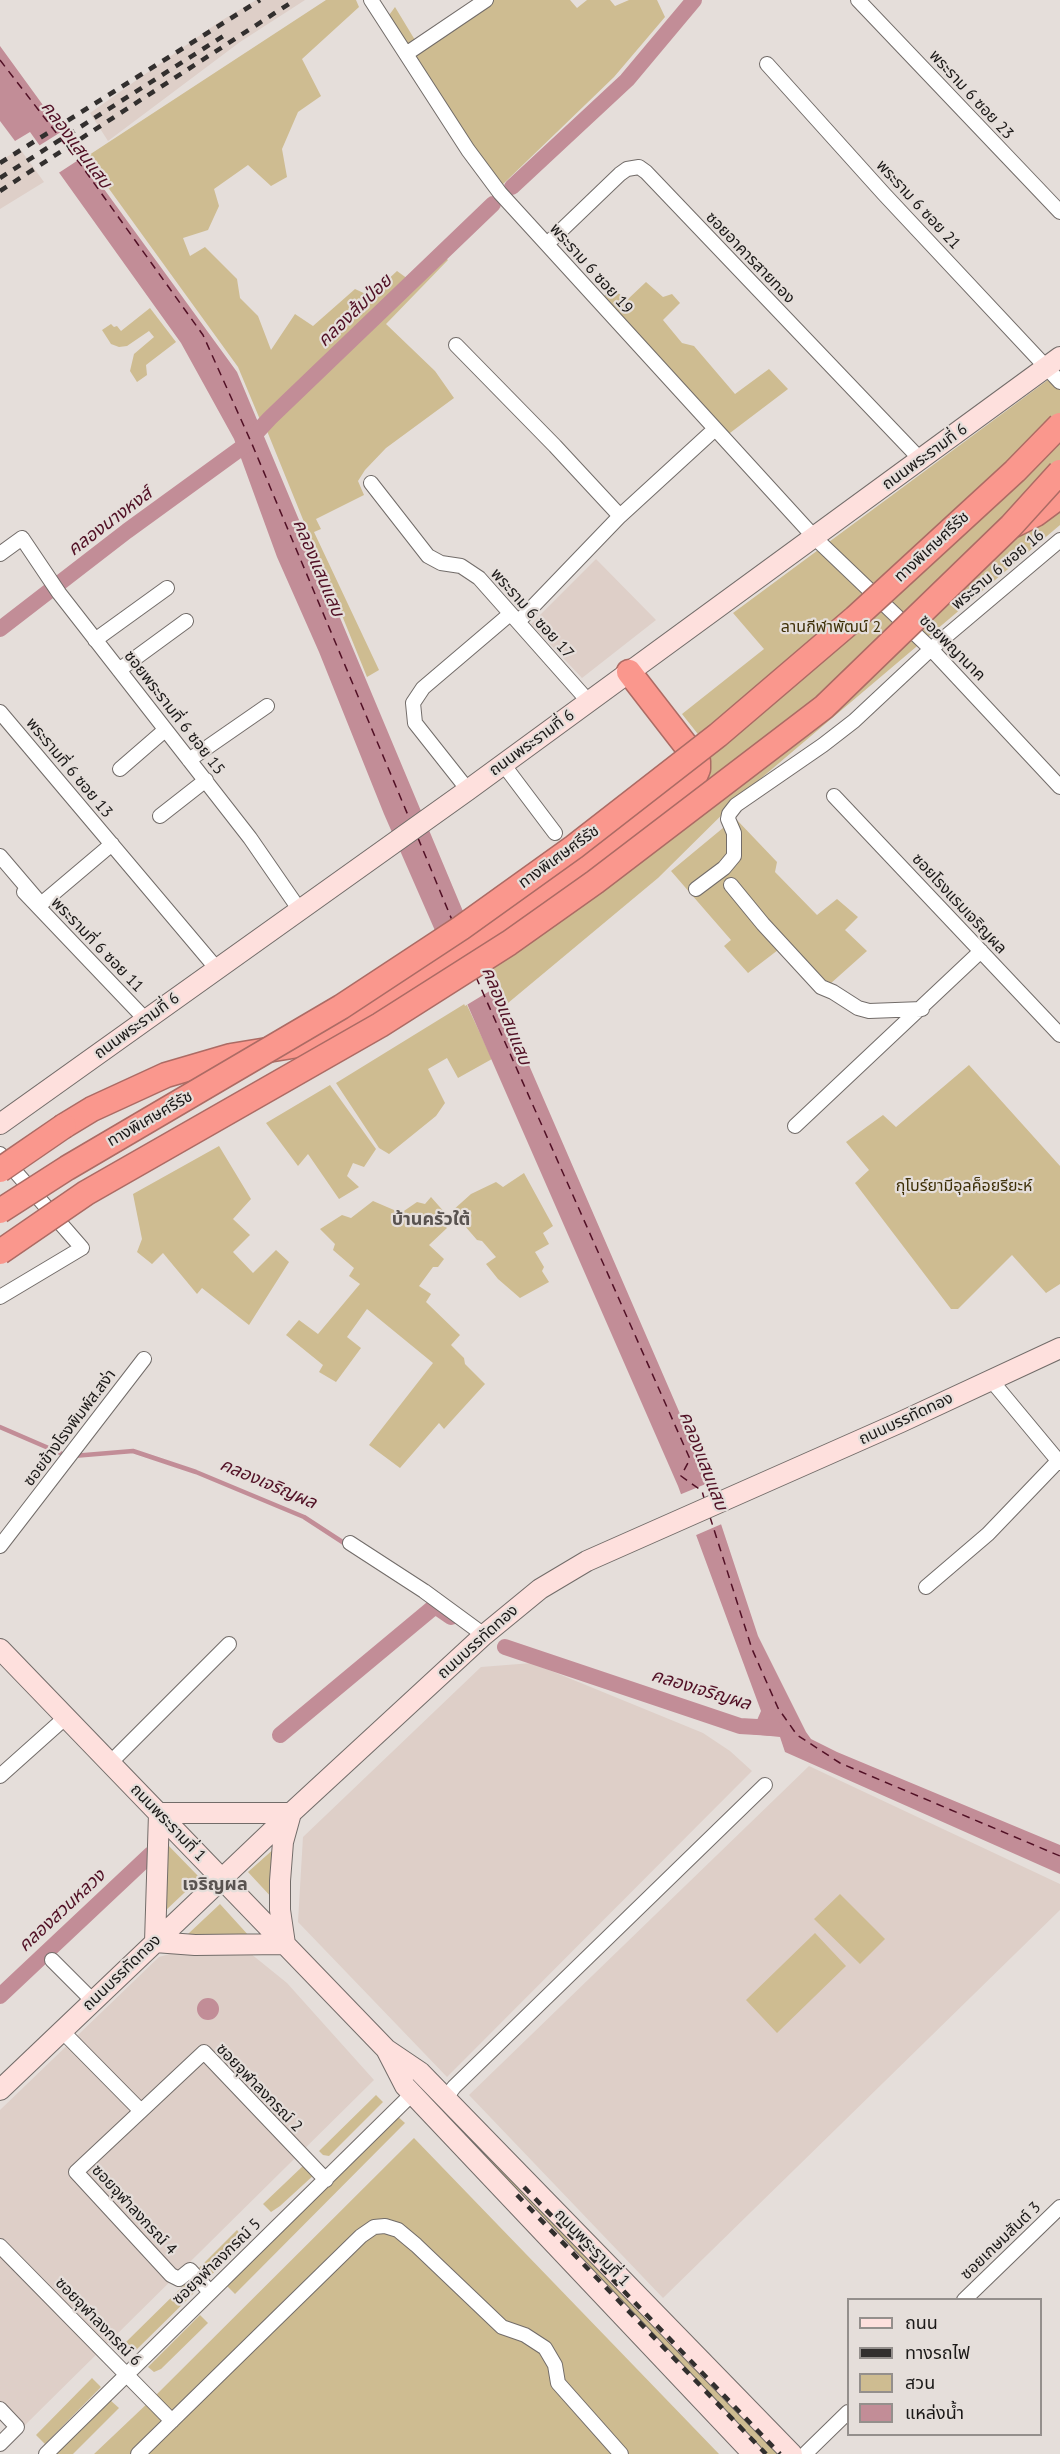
<!DOCTYPE html>
<html>
<head>
<meta charset="utf-8">
<style>
	body { margin:0 }
	#map { position:relative; width:1060px; height:2454px; overflow:hidden; background:#e5deda; font-family:"PT Sans","Noto Sans Thai",sans-serif }
	canvas { display:block }
	.legend { position:absolute; left:847px; top:2298px; width:195px; height:138px; box-sizing:border-box; background:#e5deda; border:2px solid #948f8c; margin:0; padding:8px 10px; list-style:none; font-size:18px; color:#1a1817 }
	.legend li { display:flex; align-items:center; gap:12px; height:30px }
	.legend b { width:30px; border:2px solid #948f8c }
</style>
</head>
<body>
<div id="map">
<canvas width="1060" height="2454"></canvas>
<ul class="legend">
<li><b style="height:8px;background:#fee0dd"></b>ถนน</li>
<li><b style="height:8px;background:#322f2e"></b>ทางรถไฟ</li>
<li><b style="height:16px;background:#cebc91"></b>สวน</li>
<li><b style="height:16px;background:#c28d97"></b>แหล่งน้ำ</li>
</ul>
</div>
<script>
const g = document.querySelector('canvas').getContext('2d');
g.lineJoin = 'round';
function fillPath(path, color) {
  g.fillStyle = color;
  g.fill(path, 'evenodd');
}
function toPath(rows) {
  const path = new Path2D();
  for (const r of rows) {
    if (r.length === 3) {
      path.moveTo(r[0] + r[2], r[1]);
      path.arc(r[0], r[1], r[2], 0, 2 * Math.PI);
      continue;
    }
    path.moveTo(r[0], r[1]);
    for (let i = 2; i < r.length; i += 2) path.lineTo(r[i], r[i + 1]);
  }
  return path;
}
function stroke(path, color, width, dash) {
  g.strokeStyle = color;
  g.lineWidth = width;
  g.lineCap = dash ? 'butt' : 'round';
  g.setLineDash(dash || []);
  g.stroke(path);
}
function label(font, color, halo, rows, align = 'center') {
  g.font = font + ' "PT Sans","Noto Sans Thai",sans-serif';
  g.lineWidth = 4.5;
  g.setLineDash([]);
  g.textBaseline = 'middle';
  g.strokeStyle = halo;
  g.fillStyle = color;
  for (const [text, x, y, turn = 0] of rows) {
    g.save();
    g.translate(x, y);
    g.rotate((+turn || 0) * Math.PI / 180);
    g.textAlign = isNaN(turn) ? turn : align;
    if (halo) g.strokeText(text, 0, 0);
    g.fillText(text, 0, 0);
    g.restore();
  }
}
const built = toPath([
	[256,0,305,0,240,42,108,141,90,113,219,22],
	[20,149,44,182,0,209,0,161],
	[596,559,656,620,582,678,531,624],
	[532,1663,703,1733,730,1751,752,1771,447,2077,298,1922,303,1837,481,1667],
	[809,1766,1060,1884,1060,1910,663,2298,469,2095],
	[187,1949,245,1949,287,1983,374,2080,22,2428,0,2404,0,2110,159,1957]
]);
const green = toPath([
	[326,0,356,0,359,7,302,59,321,96,298,112,282,149,287,177,271,186,248,165,214,189,219,206,208,230,183,238,190,256,205,247,237,279,240,298,258,316,271,350,295,314,313,326,355,289,370,296,397,271,408,279,261,422,238,367,86,157],
	[477,0,570,0,577,8,587,0,610,0,615,6,629,0,657,0,665,17,614,77,500,187,387,18,395,7,418,45],
	[443,255,448,260,386,324,435,371,454,398,386,448,365,470,358,481,364,495,316,519,321,529,314,532,379,670,367,677,265,426],
	[646,282,663,297,672,294,680,303,663,320,682,343,694,346,735,394,769,369,788,389,726,436,601,299,612,288,627,300],
	[150,308,176,342,146,365,147,375,137,382,130,371,134,354,154,337,149,331,127,346,119,347,111,344,102,330,111,324,114,327,117,326,121,331],
	[1060,371,1060,525,746,791,658,878,508,1003,468,909,701,738,682,714,764,649,733,613],
	[735,818,777,862,775,872,817,915,837,899,858,917,845,930,867,951,830,984,818,978,732,878,725,885,778,950,748,973,724,946,731,940,671,871],
	[466,1003,492,1059,458,1078,447,1058,428,1069,445,1103,436,1116,389,1154,379,1148,336,1083],
	[969,1065,1060,1166,1060,1284,1046,1293,1012,1255,958,1309,951,1309,855,1183,869,1170,846,1142,883,1115,896,1127],
	[330,1085,376,1149,364,1167,353,1163,347,1176,359,1187,339,1199,308,1154,298,1166,266,1123],
	[219,1146,251,1199,233,1219,250,1235,233,1252,253,1273,276,1250,289,1262,249,1325,202,1288,197,1294,163,1253,152,1264,137,1252,142,1239,133,1194],
	[524,1173,553,1226,543,1233,549,1244,535,1252,544,1267,542,1271,549,1282,520,1298,498,1279,486,1264,496,1257,482,1241,477,1240,452,1211,471,1194,496,1182,503,1187],
	[431,1197,446,1214,441,1220,447,1228,429,1245,444,1259,438,1267,433,1267,419,1286,431,1294,426,1302,460,1335,451,1345,464,1358,465,1364,485,1384,444,1429,439,1423,400,1468,369,1445,433,1363,367,1309,347,1337,361,1348,336,1382,319,1372,323,1365,286,1335,299,1320,318,1334,360,1284,349,1276,354,1268,333,1250,335,1244,320,1229,342,1215,351,1218,373,1201,401,1213,417,1202,425,1204],
	[166,1843,200,1878,165,1911],
	[276,1847,274,1900,248,1872],
	[840,1894,885,1939,860,1964,814,1919],
	[220,1904,250,1937,188,1934],
	[815,1933,846,1966,777,2033,746,2000],
	[376,2095,383,2102,329,2156,323,2155,319,2151],
	[396,2115,405,2123,235,2294,227,2286],
	[449,2115,783,2454,759,2454,494,2169],
	[414,2138,719,2454,94,2454,151,2400],
	[305,2164,315,2174,280,2206,271,2212,263,2204],
	[237,2230,242,2236,231,2253,209,2278,199,2268],
	[189,2280,198,2289,135,2351,126,2342],
	[200,2315,208,2323,161,2369,154,2372,148,2367],
	[92,2378,101,2387,45,2444,36,2435],
	[110,2400,119,2408,73,2454,56,2454]
]);
const water = toPath([
	[0,46,237,372,483,959,710,1483,720,1521,758,1636,806,1732,811,1739,837,1752,1060,1845,1060,1874,785,1752,780,1737,751,1734,761,1711,678,1486,384,814,319,652,277,557,234,439,181,343,30,132,15,141,0,121],
	[208,2009,11]
]);
const pier = toPath([
	[64,130,83,157,57,174,37,147],
	[467,914,498,986,465,1006,433,935],
	[713,1481,724,1523,694,1536,679,1495]
]);
const stream = toPath([
	[0,1427,67,1456],
	[73,1456,133,1451,196,1472,304,1517,347,1545]
]);
const canal = toPath([
	[512,187,627,80,694,0],
	[0,629,127,531,244,446,270,418,493,204],
	[505,1647,740,1726,774,1728],
	[280,1735,435,1606,451,1617],
	[0,1996,151,1854]
]);
const ferry = toPath([
	[0,60,81,165,203,335,252,444,410,820],
	[418,838,452,920],
	[476,977,690,1459,681,1476,702,1491,704,1498],
	[710,1517,752,1649,778,1708,797,1735,840,1763,1060,1856]
]);
const street = toPath([
	[371,0,468,150,500,193,815,538,931,649,1060,787],
	[858,0,1060,212],
	[406,54,486,0],
	[767,64,884,194,1060,382],
	[547,244,620,174,627,169,639,167,646,172,921,460],
	[456,345,555,446,620,516],
	[371,483,428,556,441,563,461,566,479,578,589,702],
	[0,554,22,538,59,593,250,838,299,909],
	[518,622,620,516,715,429],
	[95,640,167,588],
	[119,670,186,621],
	[0,712,217,969],
	[189,760,267,706],
	[503,764,555,833],
	[120,769,165,730],
	[468,790,415,723,413,703,423,688,510,614],
	[834,796,1060,1035],
	[160,816,206,780],
	[0,856,41,904,112,844],
	[731,885,763,924,821,987,833,992,858,1008,869,1011,922,1009],
	[696,889,724,868,734,856,734,833,728,819,729,814,736,805,823,745,854,721,931,649,1060,540],
	[24,892,146,1020],
	[795,1126,981,951],
	[0,1154,82,1248,0,1297],
	[991,1380,1060,1463],
	[350,1543,424,1591,484,1635],
	[0,1546,144,1359],
	[926,1587,988,1534,1058,1461],
	[110,1763,229,1644],
	[0,1776,66,1717],
	[52,1960,93,2001],
	[62,2031,141,2111],
	[445,2099,454,2087,765,1785],
	[0,2246,172,2421],
	[210,2292,190,2270,179,2279,171,2275,76,2172,204,2052,326,2180],
	[964,2300,1060,2207],
	[0,2409,17,2427,0,2444],
	[46,2454,412,2094],
	[138,2454,361,2236,374,2227,385,2226,398,2230,416,2245,502,2327,525,2335,545,2348,555,2365,558,2383,621,2454],
	[805,2454,848,2412]
]);
const secondary = toPath([
	[0,1124,468,790,1060,357],
	[0,1649,386,2049,420,2072,792,2454],
	[159,1813,291,1813],
	[155,1942,195,1945,285,1944],
	[155,1942,159,1813],
	[285,1944,280,1910,280,1881,283,1842,291,1813],
	[387,2051,405,2086,753,2454],
	[0,2090,291,1813,484,1635,540,1589,587,1561,901,1422,1060,1348]
]);
const highway = toPath([
	[1014,525,1036,514,1060,496],
	[64,1126,92,1109,166,1075,231,1056,298,1045,317,1038,400,989,517,912,693,781,698,769,698,761,629,672]
]);
const rail = toPath([
	[0,163,260,0],
	[0,178,225,35],
	[0,191,295,0],
	[524,2187,780,2454],
	[517,2195,766,2454]
]);
const highwayBridge = toPath([
	[0,1170,64,1126],
	[0,1211,67,1168,341,1007,461,928,574,847,718,735,855,618,1015,471,1060,425],
	[0,1252,86,1193,380,1025,509,943,595,882,824,707,1011,526,1060,472]
]);
const streetNames = [
	["พระราม 6 ซอย 23",971,95,47],
	["พระราม 6 ซอย 21",918,205,47],
	["ซอยอาคารสายทอง",750,258,46],
	["พระราม 6 ซอย 19",591,269,48],
	["ถนนพระรามที่ 6",925,457,-36],
	["ทางพิเศษศรีรัช",932,547,-43],
	["พระราม 6 ซอย 16",998,570,-40],
	["พระราม 6 ซอย 17",532,614,48],
	["ซอยพญานาค",952,648,45],
	["ซอยพระรามที่ 6 ซอย 15",174,713,52],
	["ถนนพระรามที่ 6",532,743,-36],
	["พระรามที่ 6 ซอย 13",69,768,50],
	["ทางพิเศษศรีรัช",559,857,-36],
	["ซอยโรงแรมเจริญผล",959,904,47],
	["พระรามที่ 6 ซอย 11",97,945,46],
	["ถนนพระรามที่ 6",137,1026,-36],
	["ทางพิเศษศรีรัช",150,1119,-30],
	["ถนนบรรทัดทอง",906,1419,-25],
	["ซอยข้างโรงพิมพ์ส.สง่า",70,1428,-53],
	["ถนนบรรทัดทอง",478,1642,-42],
	["ถนนพระรามที่ 1",168,1823,46],
	["ถนนบรรทัดทอง",122,1973,-44],
	["ซอยจุฬาลงกรณ์ 2",259,2088,46],
	["ซอยจุฬาลงกรณ์ 4",134,2210,47],
	["ซอยเกษมสันต์ 3",1001,2241,-44],
	["ถนนพระรามที่ 1",592,2248,46],
	["ซอยจุฬาลงกรณ์ 5",217,2262,-44],
	["ซอยจุฬาลงกรณ์ 6",98,2322,46]
];
const parkNames = [
	["ลานกีฬาพัฒน์ 2",831,627],
	["กุโบร์ยามีอุลค็อยรียะห์",964,1186]
];
const waterNames = [
	["คลองแสนแสบ",76,145,53],
	["คลองส้มป่อย",355,311,-44],
	["คลองนางหงส์",110,522,-37],
	["คลองแสนแสบ",318,568,67],
	["คลองแสนแสบ",506,1016,68],
	["คลองแสนแสบ",703,1461,69],
	["คลองเจริญผล",268,1484,23],
	["คลองเจริญผล",701,1690,17],
	["คลองสวนหลวง",62,1911,-43]
];
const neighbourhoodNames = [
	["บ้านครัวใต้",431,1220],
	["เจริญผล",215,1885]
];
fillPath(built, '#decfc8');
fillPath(green, '#cebc91');
fillPath(water, '#c28d97');
fillPath(pier, '#e5deda');
stroke(stream, '#c28d97', 4.5);
stroke(canal, '#c28d97', 16);
stroke(ferry, '#511025', 1.5, [8, 6]);
stroke(street, '#726c69', 16);
stroke(secondary, '#726c69', 22);
stroke(highway, '#ac6b64', 27);
stroke(street, '#fff', 14);
stroke(secondary, '#fee0dd', 20);
stroke(highway, '#fa978d', 24);
stroke(rail, '#322f2e', 4.5, [8, 8]);
stroke(highwayBridge, '#ac6b64', 27, []);
stroke(highwayBridge, '#fa978d', 24);
label('16px', '#1a1817', '#e5deda', streetNames);
label('16px', '#3e3008', '#e5deda', parkNames);
label('italic 18px', '#511025', '#e5deda', waterNames);
label('bold 18px', '#595350', '#e5deda', neighbourhoodNames);
</script>
</body>
</html>
